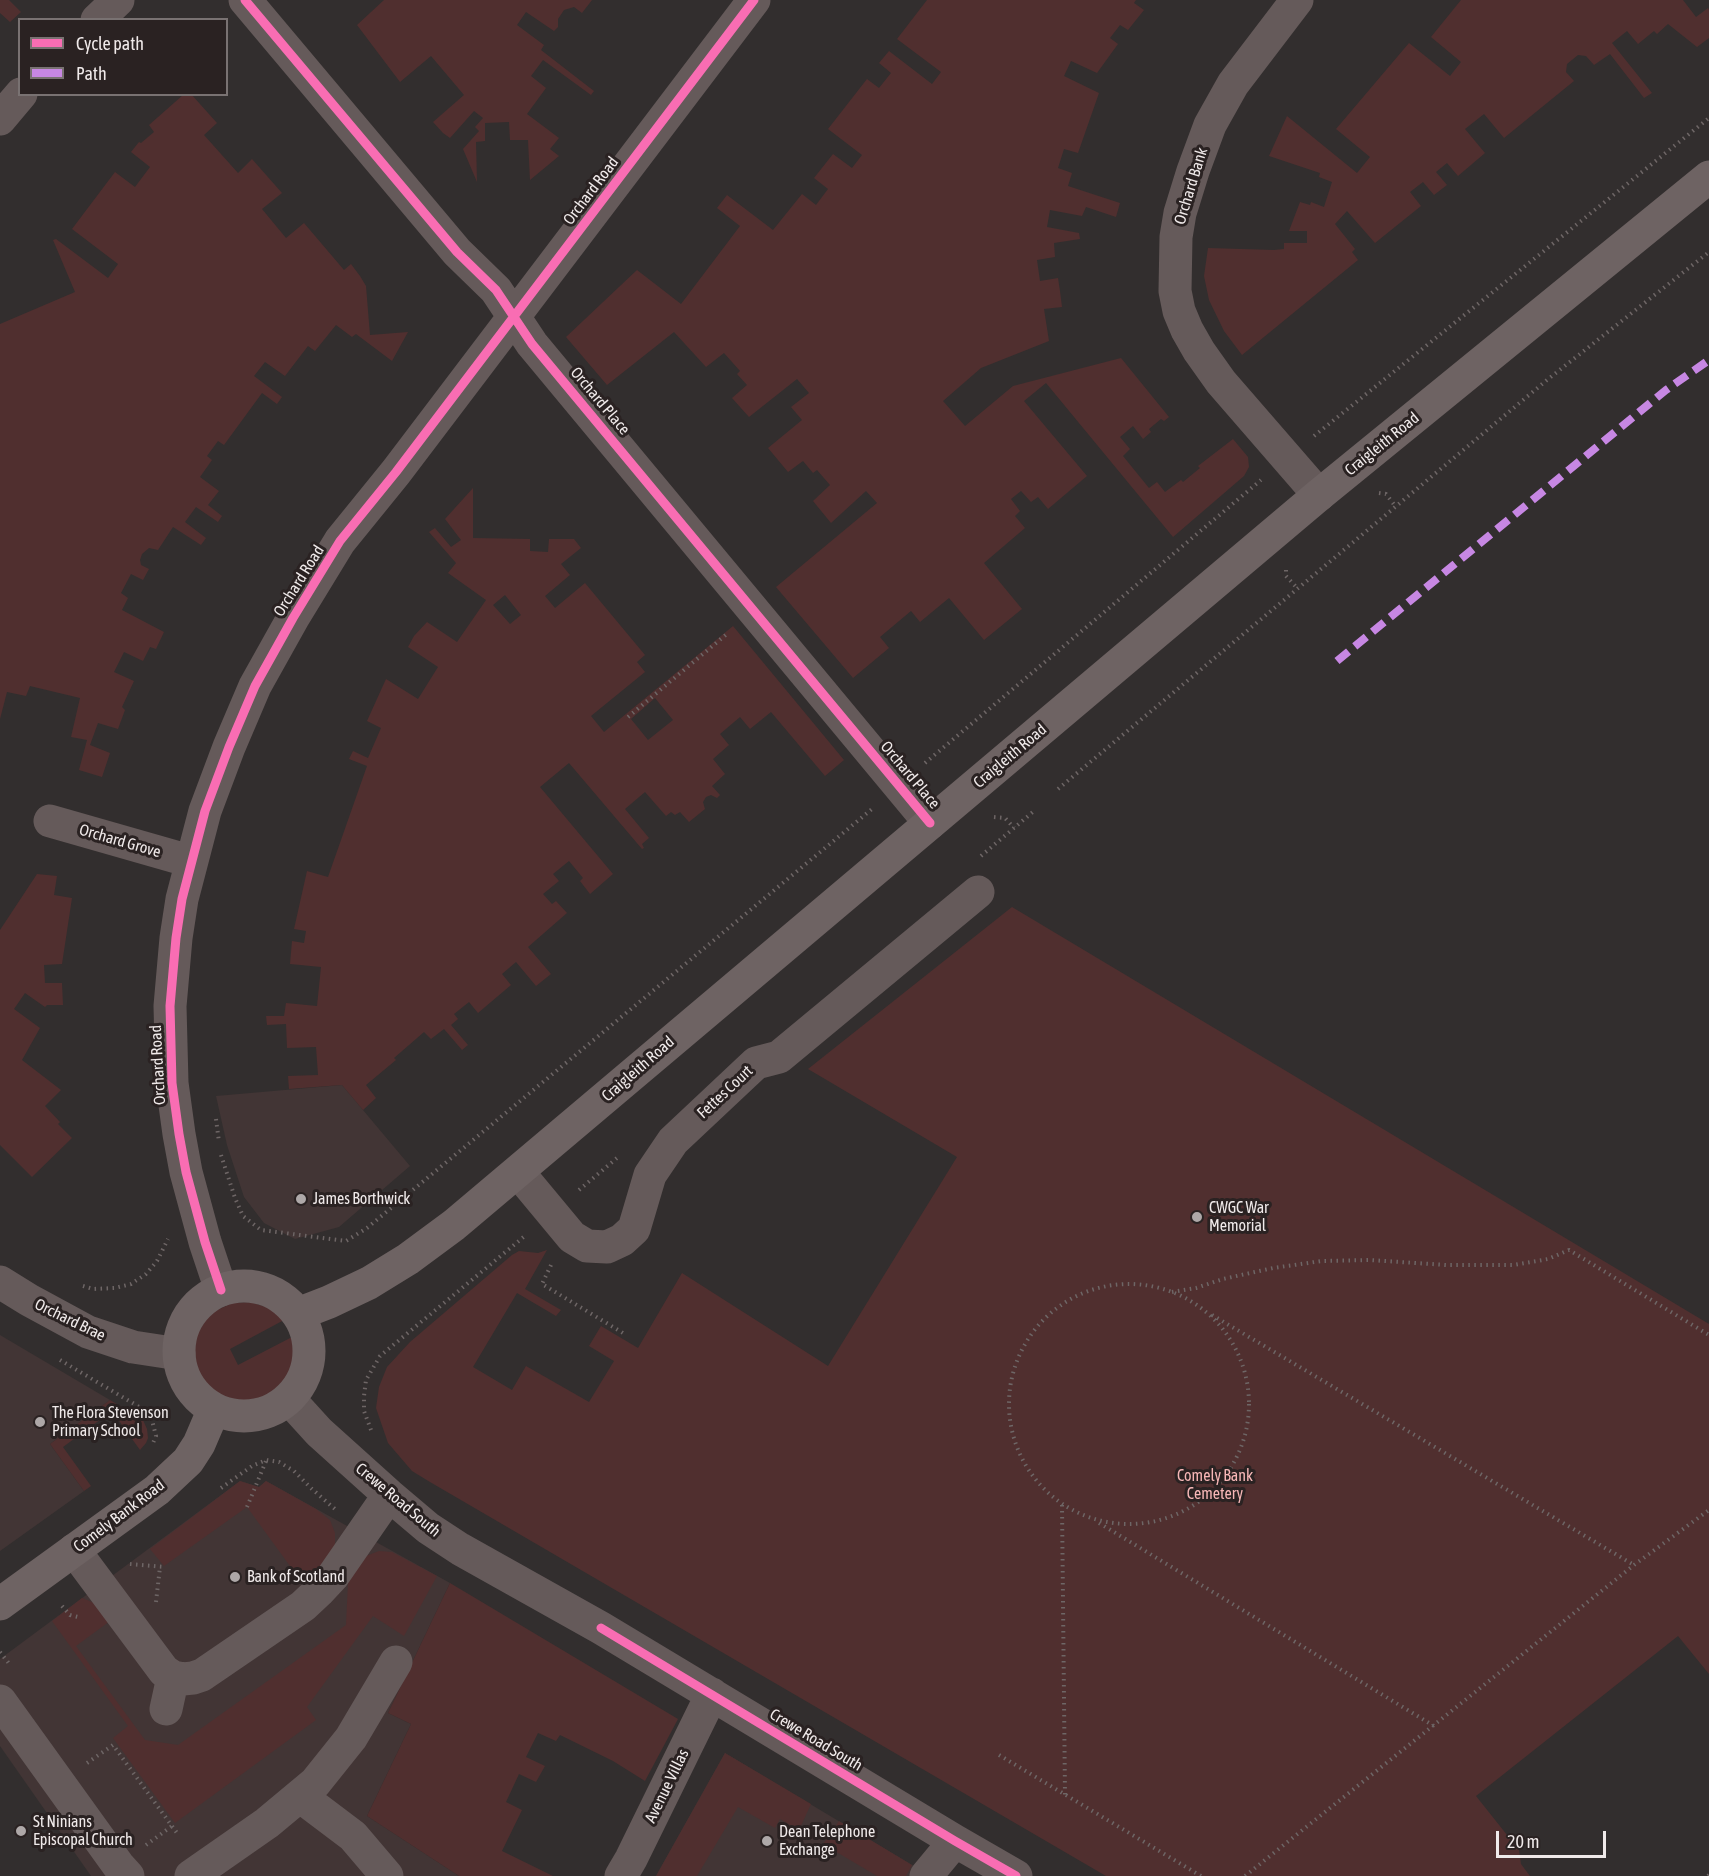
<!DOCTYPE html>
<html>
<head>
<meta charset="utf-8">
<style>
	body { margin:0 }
	#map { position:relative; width:1709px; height:1876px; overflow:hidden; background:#322e2e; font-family:"Asap Condensed",sans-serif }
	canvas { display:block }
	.legend { position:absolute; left:18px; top:18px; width:210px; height:78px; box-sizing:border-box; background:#2a2222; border:2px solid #797272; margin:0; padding:8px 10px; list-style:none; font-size:18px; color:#f0eaea }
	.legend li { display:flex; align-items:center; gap:12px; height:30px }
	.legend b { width:30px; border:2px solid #797272 }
	.scale { position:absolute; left:1496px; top:1831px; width:110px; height:27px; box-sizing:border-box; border:3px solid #f0eaea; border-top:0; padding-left:8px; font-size:18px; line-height:21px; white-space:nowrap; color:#f0eaea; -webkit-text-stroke:4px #2a2222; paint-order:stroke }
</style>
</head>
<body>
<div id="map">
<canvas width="1709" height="1876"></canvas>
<ul class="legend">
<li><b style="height:8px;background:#f96db3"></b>Cycle path</li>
<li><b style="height:8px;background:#c787e3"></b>Path</li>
</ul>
<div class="scale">20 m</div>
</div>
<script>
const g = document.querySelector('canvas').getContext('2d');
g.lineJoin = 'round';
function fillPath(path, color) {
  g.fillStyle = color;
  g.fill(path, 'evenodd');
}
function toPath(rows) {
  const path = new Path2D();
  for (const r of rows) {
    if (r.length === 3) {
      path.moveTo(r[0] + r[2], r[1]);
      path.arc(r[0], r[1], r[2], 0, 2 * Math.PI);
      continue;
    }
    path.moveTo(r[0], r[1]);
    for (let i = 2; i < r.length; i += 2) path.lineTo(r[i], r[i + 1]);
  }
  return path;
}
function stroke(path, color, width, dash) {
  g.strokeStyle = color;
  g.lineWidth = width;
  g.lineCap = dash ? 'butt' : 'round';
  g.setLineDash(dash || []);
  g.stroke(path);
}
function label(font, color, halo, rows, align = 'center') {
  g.font = font + ' "Asap Condensed",sans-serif';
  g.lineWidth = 6;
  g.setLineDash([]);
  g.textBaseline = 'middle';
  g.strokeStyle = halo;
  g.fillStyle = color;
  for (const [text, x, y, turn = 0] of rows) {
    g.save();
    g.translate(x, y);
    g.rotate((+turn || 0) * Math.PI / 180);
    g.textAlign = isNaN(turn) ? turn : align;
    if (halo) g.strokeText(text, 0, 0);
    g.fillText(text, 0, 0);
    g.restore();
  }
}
const built = toPath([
	[342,1085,410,1166,339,1227,295,1239,264,1223,244,1197,227,1145,216,1096],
	[0,1335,110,1400,50,1444,84,1491,0,1551],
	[240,1481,259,1487,266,1481,450,1583,388,1713,411,1724,367,1816,459,1876,91,1876,0,1746,0,1659],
	[725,1753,912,1865,931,1876,656,1876]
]);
const green = toPath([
	[0,0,9,0,21,12,10,22,0,13],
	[384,0,592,0,582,13,574,7,564,10,558,19,558,27,554,31,526,12,517,25,544,45,541,50,594,91,591,95,543,60,531,76,546,88,527,114,559,138,550,149,559,156,530,180,528,140,510,140,509,122,485,123,485,141,476,142,477,182,463,149,479,131,475,127,483,118,474,111,450,138,443,133,433,122,464,95,431,56,400,82,357,25],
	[927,0,1136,0,1134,3,1144,10,1128,30,1120,25,1110,38,1118,44,1097,73,1071,61,1064,76,1099,93,1078,153,1064,149,1058,168,1072,173,1068,186,1120,203,1116,217,1086,207,1082,216,1050,210,1047,227,1079,233,1080,239,1054,243,1055,257,1037,260,1040,281,1058,278,1060,291,1062,307,1044,309,1049,341,981,368,943,401,965,426,1013,386,1121,358,1169,417,1164,421,1161,419,1149,429,1151,432,1143,439,1133,426,1120,437,1130,449,1123,456,1149,488,1157,482,1165,492,1181,480,1183,482,1200,468,1198,466,1233,439,1248,457,1249,467,1244,476,1173,537,1046,383,1024,401,1087,476,1048,509,1038,497,1031,502,1021,491,1011,499,1020,511,1015,516,1025,528,984,563,1022,609,984,640,949,598,920,622,911,611,880,637,889,648,853,678,776,587,877,503,866,491,831,523,813,501,830,485,817,470,813,473,803,461,788,472,768,448,802,420,791,407,809,393,797,379,749,417,732,398,747,385,737,374,740,371,724,353,706,367,674,332,607,385,566,337,637,270,681,304,740,226,717,208,727,195,773,230,802,194,816,205,828,189,814,178,833,154,852,168,862,155,828,129,867,79,879,88,891,73,879,63,889,51,932,84,941,72,897,39],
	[1461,0,1683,0,1696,17,1708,8,1709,10,1709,38,1697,47,1668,24,1657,34,1654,31,1638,44,1627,31,1612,43,1652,93,1644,98,1610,54,1594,65,1586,56,1578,55,1567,64,1566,72,1574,81,1504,138,1484,114,1465,129,1485,153,1458,176,1447,163,1436,172,1447,185,1434,195,1423,182,1410,192,1421,206,1375,243,1347,211,1335,224,1355,249,1352,252,1358,260,1242,355,1224,331,1209,300,1204,276,1208,248,1274,250,1284,249,1284,243,1307,243,1307,231,1289,231,1300,202,1310,205,1311,202,1324,207,1332,182,1319,177,1320,173,1269,156,1287,116,1357,173,1370,157,1336,129,1409,43,1450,76,1461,62,1431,37],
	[191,94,217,123,204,135,238,173,252,159,282,193,262,209,286,238,304,223,344,270,351,264,360,276,366,286,370,335,408,332,392,361,356,334,352,337,336,325,315,351,308,346,285,376,265,362,254,376,282,397,277,404,262,393,224,445,218,441,207,456,212,460,200,477,219,491,208,505,222,516,218,522,196,507,185,522,206,538,201,545,173,527,158,550,149,548,142,554,140,560,141,565,149,569,143,580,131,574,121,593,128,598,122,610,164,632,156,649,150,647,143,661,124,652,114,672,134,681,122,707,125,710,118,729,98,723,90,745,110,753,102,777,79,770,87,740,71,737,80,698,30,686,26,696,7,692,0,719,0,324,75,292,53,240,56,239,108,278,118,264,72,229,115,172,135,187,150,167,131,152,139,142,141,143,154,132,149,125,183,95],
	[473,488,473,538,530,539,530,551,548,552,549,539,574,539,581,548,561,564,570,575,545,596,555,608,585,583,645,655,637,662,645,672,591,716,604,732,733,626,844,760,825,776,771,712,750,729,740,717,720,734,729,745,713,759,725,774,712,786,720,795,717,798,711,795,706,797,703,802,705,809,689,822,680,812,675,815,671,812,666,816,645,792,625,809,649,838,642,844,644,848,642,849,569,763,540,787,613,874,590,894,580,881,583,878,569,861,553,874,559,881,543,894,552,904,556,901,567,913,528,947,551,974,536,986,516,962,502,974,511,985,478,1013,469,1002,454,1014,458,1019,451,1025,468,1045,462,1050,444,1029,431,1039,424,1032,394,1058,396,1060,366,1085,376,1098,363,1110,342,1085,289,1089,288,1076,318,1075,316,1047,287,1048,286,1024,267,1025,266,1016,284,1016,286,1003,317,1006,321,967,290,964,292,941,304,943,306,931,294,929,307,871,328,877,367,766,349,759,353,751,368,758,381,728,367,721,386,679,418,699,438,667,408,647,414,636,427,622,457,642,486,600,448,573,456,563,429,532,435,528,451,547,461,540,445,519],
	[505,595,521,615,510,624,493,605],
	[655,698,673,720,648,740,631,719],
	[37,874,57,876,54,895,72,898,62,964,44,965,45,983,62,983,63,1005,47,1005,45,1007,25,993,14,1009,40,1028,22,1060,61,1090,45,1106,60,1122,58,1124,72,1138,32,1177,0,1145,0,930],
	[1012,907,1709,1324,1709,1674,1678,1636,1476,1796,1519,1850,1521,1864,1530,1876,1106,1876,430,1482,412,1471,388,1443,376,1408,379,1387,387,1367,410,1342,512,1255,519,1251,538,1253,547,1250,525,1289,561,1310,556,1316,517,1293,473,1367,512,1390,526,1366,589,1402,614,1361,589,1346,601,1326,638,1348,682,1273,828,1366,957,1157,808,1069],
	[251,1302,269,1308,284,1320,230,1349,238,1365,292,1337,295,1356,289,1374,278,1389,261,1399,243,1402,224,1398,209,1387,198,1371,194,1352,197,1334,207,1318,215,1311,232,1303],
	[110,1400,143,1420,147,1429,148,1438,146,1443,140,1450,112,1411,63,1447,91,1486,84,1491,50,1444],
	[240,1481,259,1487,266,1481,316,1509,330,1520,335,1533,335,1547,306,1588,247,1507,164,1566,150,1549],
	[379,1551,392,1552,437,1576,404,1636,373,1616,307,1707,316,1720,175,1823,113,1738,128,1726,52,1621,82,1598,97,1604,110,1621,76,1646,145,1740,178,1745,346,1625,348,1583,352,1571,366,1556],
	[450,1583,678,1719,645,1781,613,1761,560,1735,556,1741,538,1733,526,1757,545,1766,536,1782,519,1774,506,1802,522,1810,502,1851,553,1876,459,1876,367,1816,411,1724,388,1713],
	[725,1753,811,1804,799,1830,780,1819,775,1828,738,1807,697,1876,656,1876],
	[839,1821,912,1865,906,1876,877,1876,823,1844]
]);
const path = toPath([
	[1314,436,1709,118],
	[1379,493,1386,494,1396,507],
	[1286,570,1286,576,1298,589],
	[628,717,728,633],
	[925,763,1261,480],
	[1058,789,1547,380,1709,252],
	[994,817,1005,818,1014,828],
	[981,856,1034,811],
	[216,1119,219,1142],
	[221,1155,235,1198,243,1216,261,1230,346,1241,367,1228,872,809],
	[579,1190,617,1158],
	[551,1265,542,1284,623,1333],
	[1129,1404,120],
	[83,1286,93,1289,115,1288,131,1284,146,1274,157,1261,168,1239],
	[1172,1292,1196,1288,1223,1279,1273,1268,1322,1261,1370,1260,1446,1265,1514,1265,1548,1259,1569,1250,1709,1335],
	[1212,1315,1634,1565],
	[60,1360,141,1408,152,1420,156,1436,153,1443],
	[371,1430,364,1411,364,1396,366,1380,380,1356,526,1235],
	[221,1488,252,1466,266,1460,279,1462,294,1471,312,1489,336,1510],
	[1062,1505,1065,1795],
	[247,1507,266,1461],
	[1099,1523,1434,1726],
	[130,1564,165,1567],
	[156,1602,160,1567],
	[62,1606,70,1615,78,1617],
	[0,1652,11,1666],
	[999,1755,1201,1876],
	[87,1763,113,1745,177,1833],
	[146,1845,172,1826],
	[1245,1876,1634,1565,1709,1510],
	[1708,1876,1709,1875]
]);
const minor = toPath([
	[245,0,457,252,496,290,532,344,930,823],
	[1297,0,1233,84,1210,125,1193,171,1180,213,1176,237,1175,291,1179,311,1187,330,1199,351,1221,382,1319,495],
	[97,20,118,0],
	[0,119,21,94],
	[50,821,190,861],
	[518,1172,572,1237,587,1246,607,1247,622,1240,634,1229,650,1175,673,1141,756,1063,779,1057,978,892],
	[0,1282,29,1300,88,1332,133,1347,179,1354],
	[221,1290,205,1242,186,1172,179,1134,172,1083,170,1006,176,938,182,899,205,811,229,747,255,686,293,618,340,541,396,472,754,0],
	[289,1399,319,1432,389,1495,428,1528,460,1549,601,1628,955,1841,1016,1876],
	[74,1550,164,1671,173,1677,183,1679,193,1678,202,1675,303,1606,319,1591,333,1576,389,1495],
	[0,1701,118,1865,128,1876],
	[166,1709,173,1677],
	[300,1796,353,1836,387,1876],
	[191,1876,267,1823,315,1783,351,1738,396,1662],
	[621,1876,631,1859,712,1694],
	[926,1876,955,1841]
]);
const major = toPath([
	[244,1351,65],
	[298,1314,329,1302,369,1283,408,1259,454,1225,1319,495,1709,177],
	[0,1604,157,1490,188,1461,199,1444,214,1409]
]);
const quiet = toPath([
	[1337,661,1666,390,1709,360]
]);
const cycleway = toPath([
	[245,0,457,252,496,290,532,344,930,823],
	[221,1290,205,1242,186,1172,179,1134,172,1083,170,1006,176,938,182,899,205,811,229,747,255,686,293,618,340,541,396,472,754,0],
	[601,1628,955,1841,1016,1876]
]);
const markers = [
	[301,1199,6,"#aea8a8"],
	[1197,1217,6,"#aea8a8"],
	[40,1422,6,"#aea8a8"],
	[235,1577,6,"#aea8a8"],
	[21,1831,6,"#aea8a8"],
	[767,1841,6,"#aea8a8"]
];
const streetNames = [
	["Orchard Bank",1191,186,-73],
	["Orchard Road",591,191,-53],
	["Orchard Place",600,401,50],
	["Craigleith Road",1382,444,-39],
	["Orchard Road",299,581,-58],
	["Craigleith Road",1010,756,-40],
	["Orchard Place",910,775,50],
	["Orchard Grove",120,841,16],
	["Orchard Road",158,1065,-93],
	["Craigleith Road",638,1069,-41],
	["Fettes Court",725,1092,-43],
	["Orchard Brae",70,1320,26],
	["Crewe Road South",398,1500,40],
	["Comely Bank Road",119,1516,-37],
	["Crewe Road South",816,1740,31],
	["Avenue Villas",667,1786,-64]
];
const poiNames = [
	["James Borthwick",313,1199],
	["CWGC War",1209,1208],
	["Memorial",1209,1226],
	["The Flora Stevenson",52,1413],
	["Primary School",52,1431],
	["Bank of Scotland",247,1577],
	["St Ninians",33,1822],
	["Episcopal Church",33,1840],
	["Dean Telephone",779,1832],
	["Exchange",779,1850]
];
const parkNames = [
	["Comely Bank",1215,1476],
	["Cemetery",1215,1494]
];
fillPath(built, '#423535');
fillPath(green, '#502f2f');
stroke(path, '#6e6666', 4, [1.5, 4.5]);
stroke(minor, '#655a5a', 33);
stroke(major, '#6e6363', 33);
stroke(quiet, '#c787e3', 8, [15, 8]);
stroke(cycleway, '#f96db3', 9);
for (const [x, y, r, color] of markers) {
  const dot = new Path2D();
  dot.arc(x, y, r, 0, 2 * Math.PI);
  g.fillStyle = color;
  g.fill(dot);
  stroke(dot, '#2a2222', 2);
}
label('16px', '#f0eaea', '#2a2222', streetNames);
label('16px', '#f0eaea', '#2a2222', poiNames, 'left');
label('16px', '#f7b7b7', '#2a2222', parkNames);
</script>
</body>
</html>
